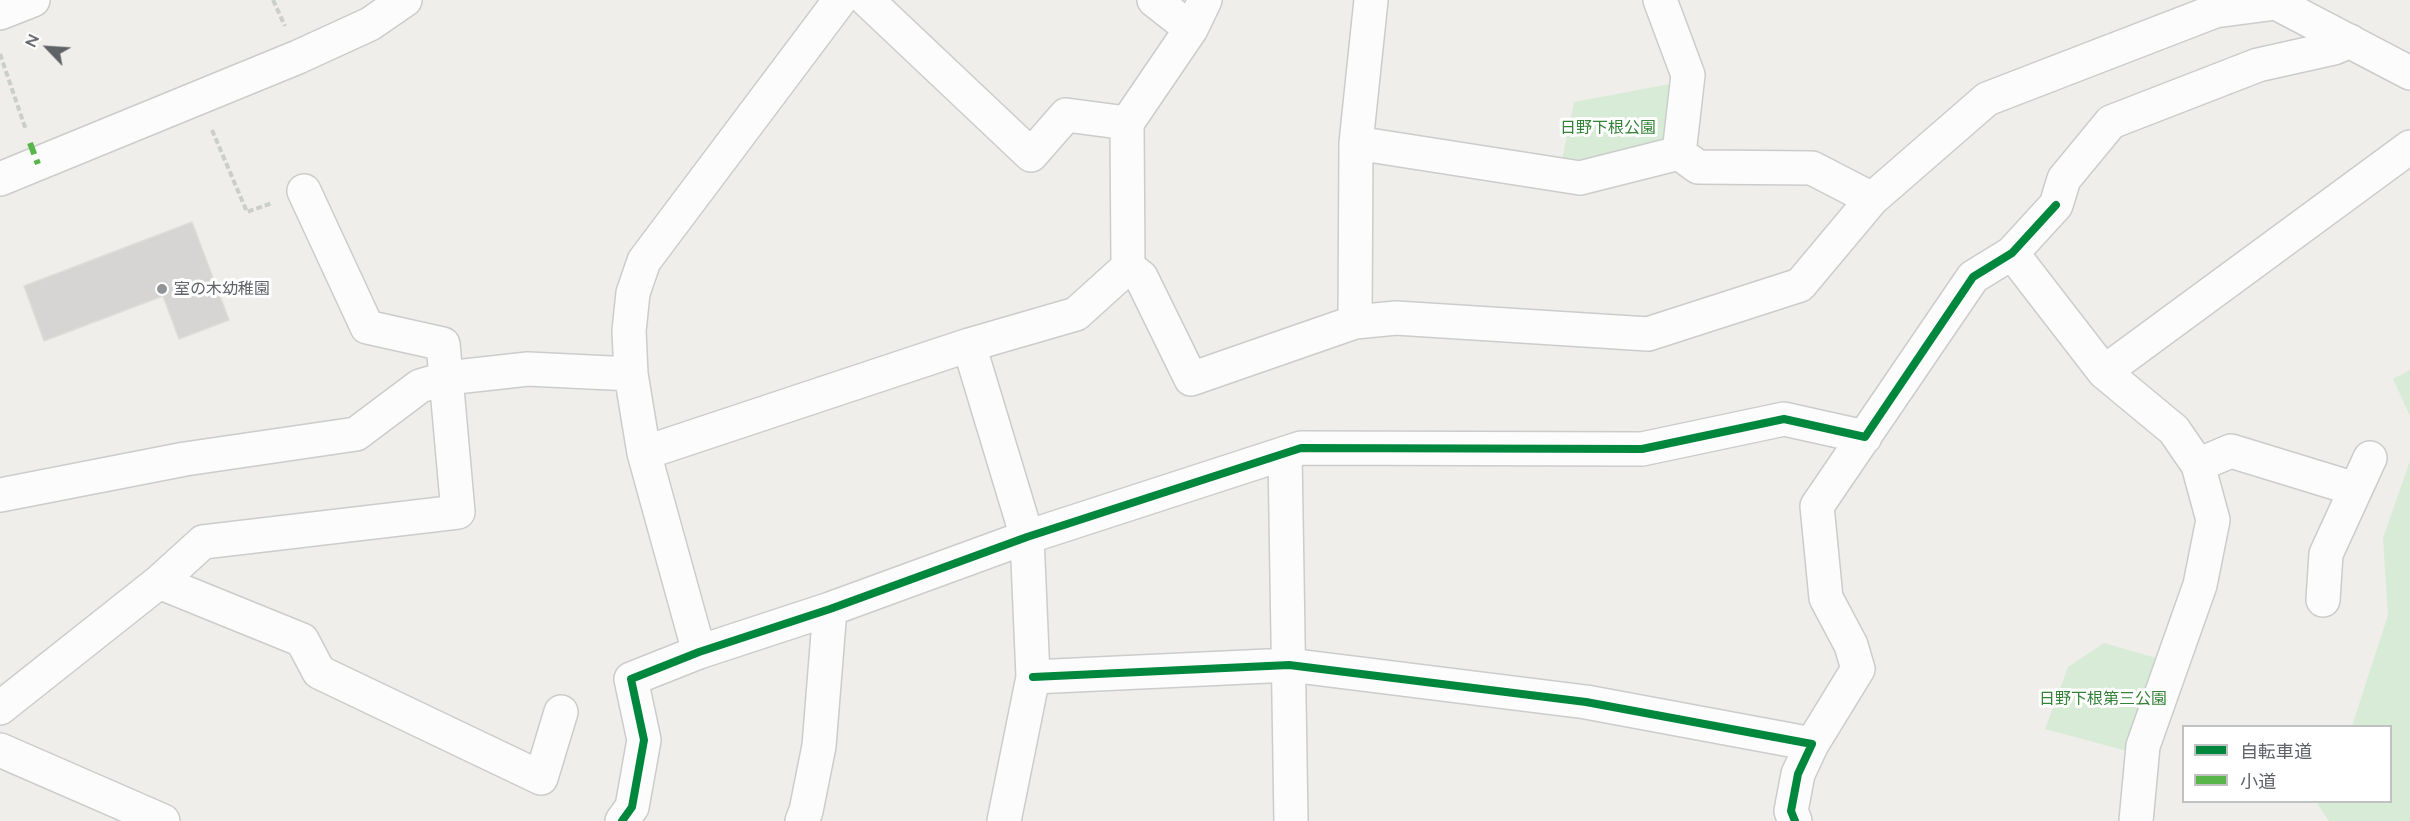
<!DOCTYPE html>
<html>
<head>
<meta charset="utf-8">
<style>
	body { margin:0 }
	#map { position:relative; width:2410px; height:821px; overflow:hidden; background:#efeeea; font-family:Lato,"Noto Sans JP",sans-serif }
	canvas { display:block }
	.legend { position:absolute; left:2182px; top:725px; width:210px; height:78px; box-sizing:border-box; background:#fff; border:2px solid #bfc1c3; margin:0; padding:8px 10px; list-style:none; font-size:18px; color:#5f6368 }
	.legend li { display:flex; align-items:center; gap:12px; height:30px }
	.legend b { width:30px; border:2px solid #bfc1c3 }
	.north { position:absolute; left:18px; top:18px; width:60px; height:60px; -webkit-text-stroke:4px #fff; paint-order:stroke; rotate:295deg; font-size:16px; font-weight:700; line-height:24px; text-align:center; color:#5f6368 }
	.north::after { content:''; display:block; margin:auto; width:21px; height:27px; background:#5f6368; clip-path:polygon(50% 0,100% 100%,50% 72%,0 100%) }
</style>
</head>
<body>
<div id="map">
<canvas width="2410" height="821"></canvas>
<ul class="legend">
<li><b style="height:8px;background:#00873e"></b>自転車道</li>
<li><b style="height:8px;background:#58b549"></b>小道</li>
</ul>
<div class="north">N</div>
</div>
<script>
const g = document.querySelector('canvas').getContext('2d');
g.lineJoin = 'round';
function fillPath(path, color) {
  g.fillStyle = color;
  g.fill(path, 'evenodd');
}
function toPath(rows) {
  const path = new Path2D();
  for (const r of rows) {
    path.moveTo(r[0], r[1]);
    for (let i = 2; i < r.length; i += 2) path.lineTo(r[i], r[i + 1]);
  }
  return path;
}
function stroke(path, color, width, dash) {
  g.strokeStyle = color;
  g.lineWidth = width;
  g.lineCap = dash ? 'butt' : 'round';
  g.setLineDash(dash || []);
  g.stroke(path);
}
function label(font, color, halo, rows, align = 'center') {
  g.font = font + ' Lato,"Noto Sans JP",sans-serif';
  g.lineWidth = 6;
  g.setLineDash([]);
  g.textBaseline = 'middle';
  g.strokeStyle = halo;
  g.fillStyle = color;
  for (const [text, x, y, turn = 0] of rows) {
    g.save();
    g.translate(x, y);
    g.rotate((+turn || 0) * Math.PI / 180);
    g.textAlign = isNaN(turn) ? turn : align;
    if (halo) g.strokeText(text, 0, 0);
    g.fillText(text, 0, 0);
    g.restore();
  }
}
const green = toPath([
	[1675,83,1671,146,1561,165,1574,102],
	[2410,370,2410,416,2393,379],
	[2410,461,2410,821,2329,821,2316,802,2390,802,2390,726,2352,726,2388,615,2383,538],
	[2104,643,2163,660,2131,752,2045,729,2068,667]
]);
const building = toPath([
	[192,222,229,320,179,339,163,296,44,341,24,286,192,222]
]);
const path = toPath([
	[273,0,285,26],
	[0,54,26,130],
	[212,130,247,212,272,203]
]);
const minor = toPath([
	[867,0,1031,155,1066,115,1127,123],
	[1154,0,1191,29],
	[1660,0,1688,75,1679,153,1698,167,1812,168,1872,199],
	[0,13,33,0],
	[1356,143,1580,178,1679,153],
	[0,179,298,57,370,24,405,0],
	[2012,253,2104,372,2410,147],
	[1128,267,1141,277,1191,379,1355,322,1396,318,1648,334,1800,285,1872,199,1987,99,2215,11,2276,3,2410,73],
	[1355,322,1356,143,1371,0],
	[969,345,1027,537,1033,677,1004,821],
	[2104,372,2174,430,2198,465,2213,520,2200,585,2143,746,2136,821],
	[644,453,969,345,1076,314,1128,267,1127,123,1191,29,1205,0],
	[1285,453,1291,821],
	[2198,465,2231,451,2355,489],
	[0,495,185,459,356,434,420,386,447,378,528,369,631,374],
	[159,582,203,542,458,512,443,344,367,327,304,191],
	[2323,600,2326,554,2370,458],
	[699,652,644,453,631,374,629,331,633,293,644,261,840,0],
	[1033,677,1289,665,1586,702,1812,744],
	[0,708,159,582,302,640,319,672,541,778,561,712],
	[0,750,163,821],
	[622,821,632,807,644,740,631,679,699,652,830,609,1027,537,1301,448,1642,449,1784,419,1865,437],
	[802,821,806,811,819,746,830,609],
	[1795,821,1791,811,1798,774,1812,744,1858,669,1851,645,1826,598,1817,506,1973,277,2012,253,2056,205,2064,179,2111,122,2258,65,2334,48,2350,41]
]);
const quiet = toPath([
	[30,143,38,164]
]);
const cycleway = toPath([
	[1033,677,1289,665,1586,702,1812,744,1798,774,1791,811,1795,821],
	[622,821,632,807,644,740,631,679,699,652,830,609,1027,537,1301,448,1642,449,1784,419,1865,437,1973,277,2012,253,2056,205]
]);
const markers = [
	[162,289,6,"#919496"]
];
const parkNames = [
	["日野下根公園",1608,128],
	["日野下根第三公園",2103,699]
];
const poiNames = [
	["室の木幼稚園",174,289]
];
fillPath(green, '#d8ebd6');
fillPath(building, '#d6d5d3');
stroke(building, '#deddd9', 1.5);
stroke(minor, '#cbcccc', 36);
stroke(path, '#cacfcc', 4, [6, 3]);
stroke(minor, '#fdfcfc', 33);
stroke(quiet, '#58b549', 6, [12, 6]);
stroke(cycleway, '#00873e', 8);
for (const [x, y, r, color] of markers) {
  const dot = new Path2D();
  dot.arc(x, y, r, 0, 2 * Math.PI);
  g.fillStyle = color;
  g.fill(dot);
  stroke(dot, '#fff', 2);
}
label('16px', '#348238', '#fff', parkNames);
label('16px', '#5f6368', '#fff', poiNames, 'left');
</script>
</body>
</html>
